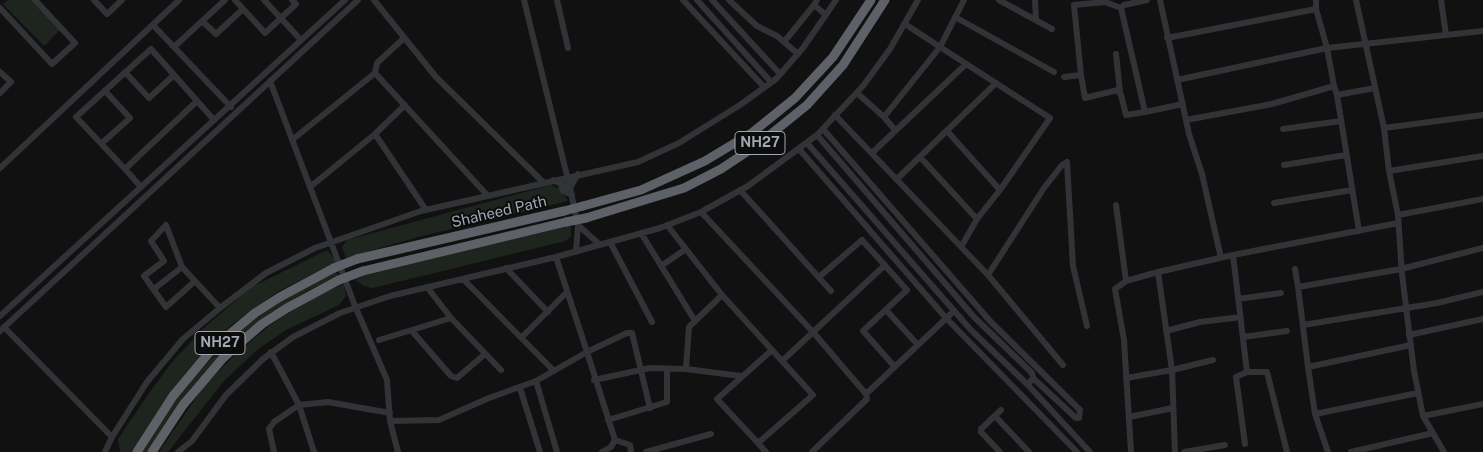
<!DOCTYPE html>
<html>
<head>
<meta charset="utf-8">
<style>
	body { margin:0 }
	canvas { display:block; background:#111112 }
</style>
</head>
<body>
<canvas width="1483" height="452"></canvas>
<script>
const g = document.querySelector('canvas').getContext('2d');
g.lineJoin = 'round';
function fillPath(path, color) {
  g.fillStyle = color;
  g.fill(path, 'evenodd');
}
function toPath(rows) {
  const path = new Path2D();
  for (const r of rows) {
    path.moveTo(r[0], r[1]);
    for (let i = 2; i < r.length; i += 2) path.lineTo(r[i], r[i + 1]);
  }
  return path;
}
function stroke(path, color, width, dash) {
  g.strokeStyle = color;
  g.lineWidth = width;
  g.lineCap = dash ? 'butt' : 'round';
  g.setLineDash(dash || []);
  g.stroke(path);
}
function label(font, color, halo, rows, align = 'center') {
  g.font = font + ' "Public Sans",sans-serif';
  g.lineWidth = 4;
  g.setLineDash([]);
  g.textBaseline = 'middle';
  g.strokeStyle = halo;
  g.fillStyle = color;
  for (const [text, x, y, turn = 0] of rows) {
    g.save();
    g.translate(x, y);
    g.rotate((+turn || 0) * Math.PI / 180);
    g.textAlign = isNaN(turn) ? turn : align;
    if (halo) g.strokeText(text, 0, 0);
    g.fillText(text, 0, 0);
    g.restore();
  }
}
const green = toPath([
	[8,0,32,0,60,30,44,46,3,4],
	[551,185,560,189,568,201,418,237,346,258,342,247,347,240],
	[571,223,571,237,565,241,373,288,364,286,355,280,370,273],
	[327,250,337,262,279,291,230,326,186,373,132,452,120,452,118,439,147,396,172,362,207,325,252,287],
	[336,272,339,276,307,291,273,312,245,333,217,358,190,389,147,452,141,452,173,400,232,336,248,322,283,300],
	[344,284,346,296,339,305,286,330,258,349,223,382,168,452,159,452,204,386,235,355,266,328,303,302]
]);
const minor = toPath([
	[94,0,107,14,122,0],
	[235,0,265,33,296,4,292,0],
	[264,0,301,40],
	[374,0,436,77,544,183],
	[524,0,570,188,578,225,576,252],
	[557,0,568,48],
	[683,0,764,87],
	[697,0,771,82],
	[712,0,780,74],
	[729,0,757,26,777,36,798,54],
	[817,0,814,5,826,15],
	[964,0,940,47,1050,118,1000,190],
	[999,0,1052,29],
	[1035,0,1036,19],
	[1147,0,1124,5,1121,8,1145,112,1183,104],
	[1160,0,1189,134,1202,174,1221,258],
	[1316,0,1316,9,1327,48,1334,86],
	[1356,0,1384,128,1389,171,1398,215,1402,274,1414,371,1423,416,1444,452],
	[1441,0,1446,35],
	[0,8,52,64,75,43,35,0],
	[955,17,1054,72],
	[202,21,216,34,243,9],
	[153,25,231,107],
	[1167,38,1316,9],
	[784,42,814,5],
	[174,47,225,0],
	[1116,54,1120,92],
	[0,72,11,82,0,93],
	[125,72,149,98,174,75],
	[375,73,488,196],
	[1081,75,1074,5,1105,2,1121,8],
	[1064,77,1081,75,1085,98,1118,90,1121,95,1126,115,1145,112],
	[1177,80,1327,48,1483,31],
	[270,81,355,306,387,380,390,421,439,420,489,398,536,381,587,352,556,257],
	[857,93,884,117,895,130],
	[1337,95,1359,231],
	[197,101,125,169,76,117,151,49,214,120],
	[835,115,988,275,1063,365],
	[884,117,940,47,905,24],
	[1186,120,1272,104,1334,86,1337,95,1375,88],
	[1384,128,1483,115],
	[823,129,990,321,1080,410,1079,418,1076,418,1033,378],
	[1283,129,1341,121],
	[947,131,1000,190,977,219,961,247],
	[375,134,426,210],
	[292,140,375,73,377,63,403,39],
	[102,143,130,118,105,91],
	[807,143,971,330,1028,385,1033,378,1032,373,974,317,817,135],
	[799,149,946,318,1077,452],
	[873,152,966,64],
	[920,157,977,219],
	[1284,165,1346,155],
	[0,168,179,0],
	[125,169,141,187],
	[1389,171,1483,156],
	[897,179,996,83],
	[553,180,570,188,578,174],
	[560,183,563,191,572,195],
	[310,187,375,134,405,105],
	[740,190,831,291],
	[1274,203,1352,190],
	[1116,205,1126,281],
	[701,212,813,332,866,394],
	[1398,215,1483,199],
	[578,225,600,245],
	[667,225,722,295,772,350],
	[641,233,695,321],
	[610,242,652,322],
	[661,266,686,249],
	[506,268,548,312],
	[1295,269,1298,287],
	[988,275,1044,188,1062,165,1067,162,1073,266,1087,326],
	[819,277,862,240,907,290,863,331,894,366],
	[463,279,554,371],
	[195,281,166,307,144,276,164,261,151,241,166,225,182,267,220,308],
	[427,287,451,318,501,370],
	[154,289,182,267],
	[1238,299,1281,293],
	[886,310,918,345],
	[0,316,345,0],
	[1303,325,1437,303,1483,292],
	[4,327,112,437],
	[0,331,358,0],
	[412,331,451,376,457,378,485,354],
	[1166,331,1200,322,1241,317],
	[1409,335,1483,319],
	[522,337,567,292],
	[1243,337,1287,331],
	[379,340,451,318],
	[1411,345,1308,367,1298,287,1401,269,1483,248],
	[271,352,299,405,314,452],
	[1213,360,1172,370,1158,272,1233,255],
	[1308,367,1315,414,1418,393],
	[686,369,689,327,722,295],
	[1247,372,1233,255,1398,223],
	[1126,378,1172,370,1175,452],
	[594,380,650,368,686,369,741,376],
	[536,381,557,452],
	[1028,385,1090,452],
	[520,388,540,452],
	[1315,414,1328,452],
	[995,416,1029,452],
	[1423,416,1483,404],
	[1129,417,1173,408],
	[608,420,667,402,667,369],
	[390,421,398,452],
	[758,443,717,399,772,350,782,361],
	[1245,444,1236,377,1247,372,1267,372,1287,452],
	[105,452,112,437,147,382,183,339,220,308,266,273,315,248,421,211,638,162,679,143,740,105,776,79,803,48,836,0],
	[178,452,192,441,226,395,263,359,293,337,340,313,390,296,556,257,660,228,701,212,748,186,817,135,863,86,890,49,918,0],
	[274,452,269,429,274,422,299,405,328,402,390,413],
	[602,452,611,447,615,440],
	[631,452,630,445,615,440,587,352,627,333,632,333,650,408],
	[646,452,711,434],
	[766,452,758,443,813,395,782,361,885,265],
	[812,452,867,399,866,394,954,311],
	[1000,452,981,432,981,429,1001,410],
	[1131,452,1124,340,1115,289,1126,281,1158,272],
	[1184,452,1225,445],
	[1351,452,1433,433]
]);
const highway = toPath([
	[583,206,641,190,705,161,753,132,795,98,833,57,871,0],
	[586,218,684,188,721,169,760,143,807,105,843,65,885,0],
	[357,259,564,211],
	[363,271,566,222],
	[137,452,173,396,213,348,255,313,280,297,334,268],
	[152,452,183,405,223,358,262,324,287,308,339,280]
]);
const highwayBridge = toPath([
	[564,211,583,206],
	[566,222,586,218],
	[334,268,357,259],
	[339,280,363,271]
]);
const shields = [
	[760,143,50],
	[220,343,50]
];
const shieldNames = [
	["NH27",760,143],
	["NH27",220,343]
];
const streetNames = [
	["Shaheed Path",499,212,-13]
];
fillPath(green, '#1d251e');
stroke(minor, '#323337', 6);
stroke(highway, '#5e6168', 9);
stroke(highwayBridge, '#5e6168', 9);
for (const [x, y, w] of shields) {
  const box = new Path2D();
  box.roundRect(x - w / 2, y - 11.5, w, 23, 4);
  g.fillStyle = '#0c0c0d';
  g.fill(box);
  stroke(box, '#a2a8b3', 1);
}
label('bold 14px', '#a2a8b3', null, shieldNames);
label('15px', '#a2a8b3', '#0c0c0d', streetNames);
</script>
</body>
</html>
